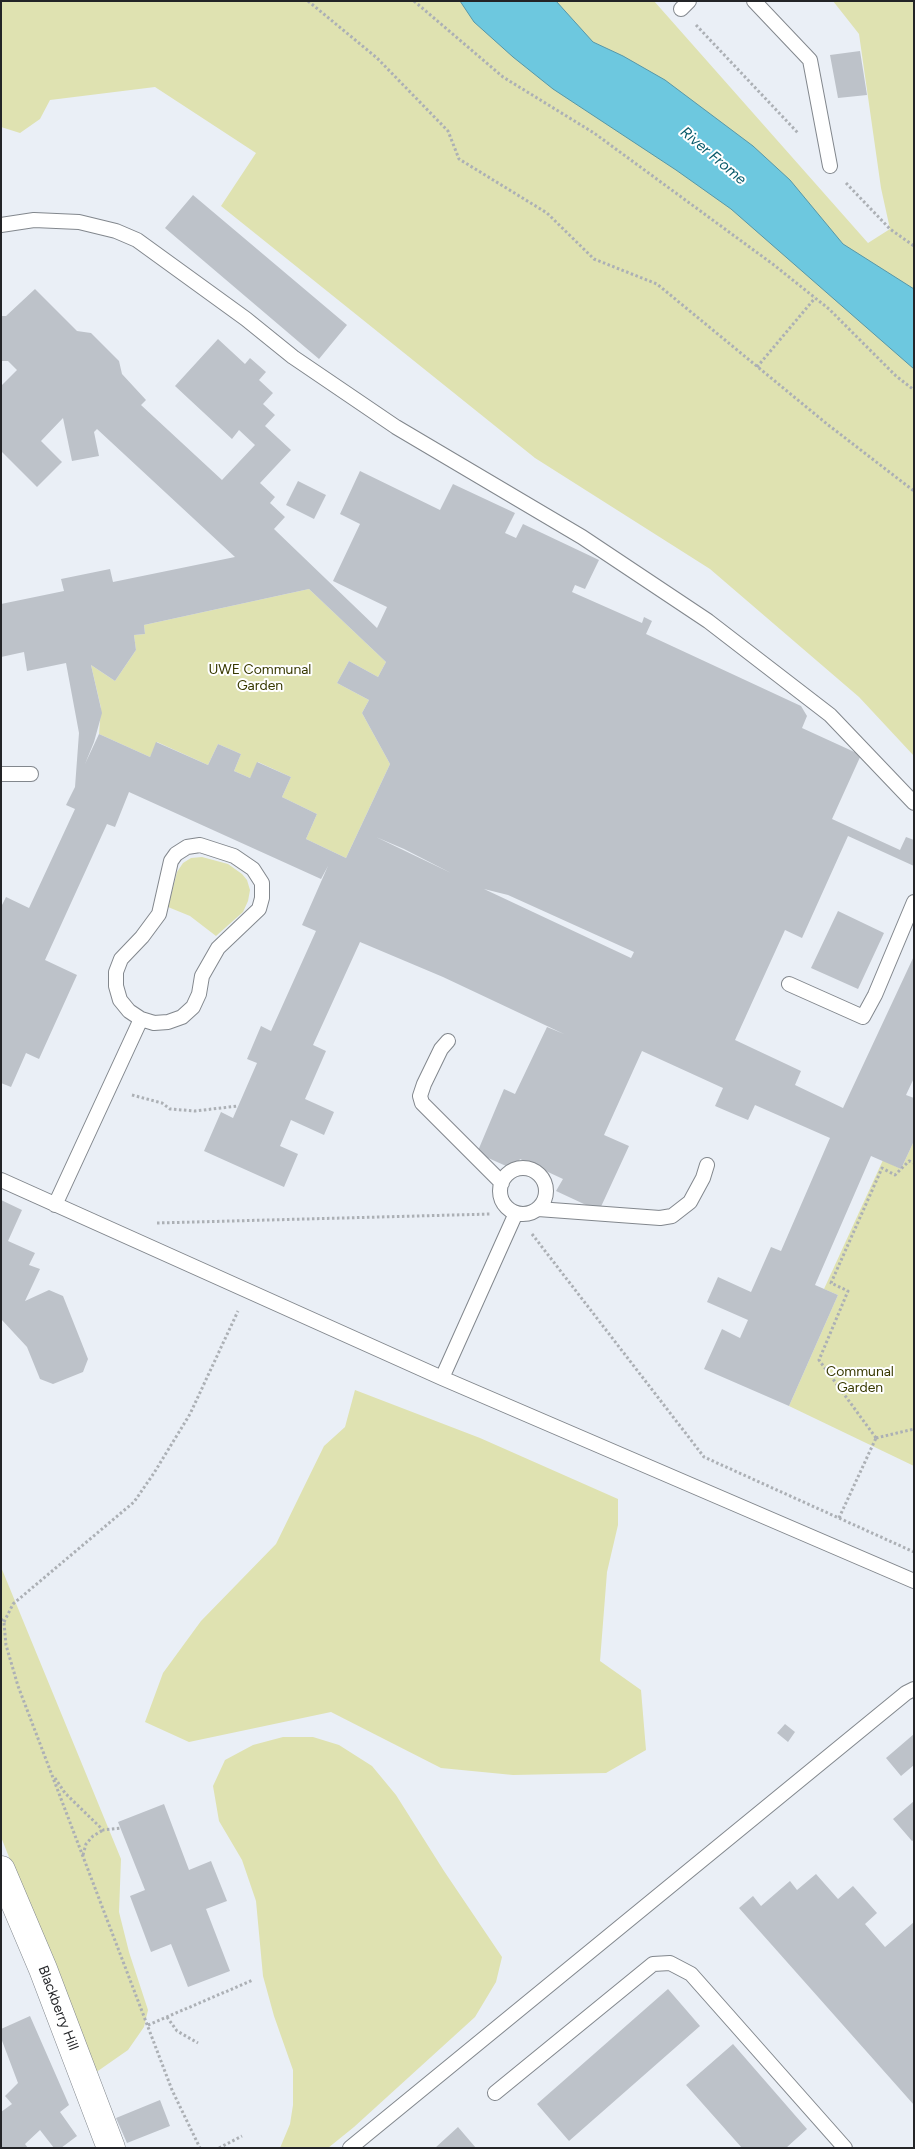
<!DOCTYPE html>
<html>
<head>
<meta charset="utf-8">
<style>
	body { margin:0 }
	#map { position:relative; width:915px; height:2149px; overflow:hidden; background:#eaeff6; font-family:Figtree,sans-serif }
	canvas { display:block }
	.frame { position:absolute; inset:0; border:2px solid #232427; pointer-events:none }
</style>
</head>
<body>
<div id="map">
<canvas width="915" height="2149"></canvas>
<div class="frame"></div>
</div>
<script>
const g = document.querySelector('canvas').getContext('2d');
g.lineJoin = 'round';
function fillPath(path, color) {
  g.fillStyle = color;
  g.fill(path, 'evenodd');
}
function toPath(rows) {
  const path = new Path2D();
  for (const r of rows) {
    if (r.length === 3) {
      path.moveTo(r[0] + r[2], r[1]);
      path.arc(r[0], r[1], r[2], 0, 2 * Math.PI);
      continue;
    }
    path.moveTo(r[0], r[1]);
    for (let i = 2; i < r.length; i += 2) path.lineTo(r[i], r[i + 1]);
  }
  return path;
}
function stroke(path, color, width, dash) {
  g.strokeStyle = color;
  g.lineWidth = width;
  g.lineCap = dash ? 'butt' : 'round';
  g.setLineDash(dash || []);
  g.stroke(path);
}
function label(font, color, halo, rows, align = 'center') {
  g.font = font + ' Figtree,sans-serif';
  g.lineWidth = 4;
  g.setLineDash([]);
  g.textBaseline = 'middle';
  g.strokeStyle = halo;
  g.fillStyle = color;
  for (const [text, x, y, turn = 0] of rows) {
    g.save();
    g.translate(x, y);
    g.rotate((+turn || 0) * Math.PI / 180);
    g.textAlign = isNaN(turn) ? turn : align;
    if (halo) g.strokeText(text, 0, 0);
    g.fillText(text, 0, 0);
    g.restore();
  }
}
const green = toPath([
	[1,1,654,1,868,243,890,229,881,188,859,34,833,1,914,1,914,756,859,697,710,569,535,458,221,206,256,153,155,87,50,100,40,119,20,133,1,127],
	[309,589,386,662,378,677,349,661,337,683,369,700,362,713,390,764,346,858,306,839,317,814,282,797,291,777,258,762,250,778,234,771,241,754,218,744,208,765,157,742,150,757,99,734,101,708,91,665,115,681,136,650,134,635,145,634,144,625],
	[202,857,228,864,242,874,247,880,250,890,248,901,243,912,216,936,190,916,168,907,177,872,183,863,191,858],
	[914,1141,914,1466,789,1406,838,1295,824,1289,883,1160,901,1169],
	[355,1390,480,1438,618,1499,618,1525,607,1572,600,1661,641,1690,646,1750,606,1773,513,1775,441,1768,331,1712,189,1742,145,1722,163,1673,201,1621,276,1544,324,1446,345,1427],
	[1,1567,121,1859,119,1912,129,1952,148,2010,144,2027,128,2050,95,2073,1,1837],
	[283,1737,313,1737,339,1745,372,1766,396,1795,444,1871,502,1957,496,1982,475,2017,354,2127,328,2148,280,2148,290,2124,293,2105,293,2070,274,2016,263,1976,256,1901,242,1860,219,1821,213,1786,225,1760,253,1745]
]);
const water = toPath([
	[460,1,556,1,593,42,623,56,665,80,753,146,790,180,843,244,914,289,914,369,731,209,676,170,553,89,513,57,474,22,460,1]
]);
const building = toPath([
	[860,51,867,95,838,98,830,55],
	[193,195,347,325,319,359,165,228],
	[35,289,77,331,91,333,119,361,122,374,146,400,141,405,222,480,255,445,239,430,232,439,175,386,218,339,245,364,250,358,266,372,259,380,273,393,263,404,275,415,265,426,291,450,260,483,275,497,270,503,285,517,274,529,377,628,387,607,333,581,360,524,340,514,360,471,440,510,453,484,515,513,505,533,516,538,523,524,599,560,585,589,575,585,572,592,642,623,644,617,652,621,646,634,801,706,807,716,802,728,861,755,832,819,900,850,906,837,914,840,914,866,848,836,802,938,785,930,735,1040,801,1071,795,1085,843,1108,914,956,914,1078,906,1095,914,1098,914,1141,901,1169,871,1156,815,1285,838,1295,789,1406,704,1369,722,1329,740,1338,748,1320,707,1302,718,1277,751,1292,771,1247,781,1251,830,1138,755,1105,748,1120,736,1115,715,1106,723,1088,642,1051,604,1135,629,1146,599,1211,556,1191,563,1179,520,1159,515,1170,477,1153,504,1089,515,1094,547,1027,564,1034,443,977,360,942,313,1045,326,1051,305,1099,334,1112,324,1135,291,1120,280,1146,298,1154,284,1187,204,1151,221,1112,233,1118,257,1063,247,1059,261,1026,271,1031,316,931,302,925,328,866,321,879,129,792,115,827,107,824,45,960,77,975,39,1059,26,1053,11,1087,1,1083,1,907,6,897,29,908,75,809,66,805,75,787,79,733,66,663,27,671,24,652,1,657,1,604,64,591,61,579,110,569,113,582,235,557,97,429,94,432,99,456,72,461,63,418,41,441,62,462,37,487,1,451,1,386,17,370,8,361,1,361,1,316,6,316],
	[309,589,386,662,378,677,349,661,337,683,369,700,362,713,390,764,346,858,306,839,317,814,282,797,291,777,257,762,250,778,234,771,241,754,218,744,208,765,156,742,150,757,99,734,85,764,94,742,102,713,91,665,115,681,136,650,134,635,145,634,144,625],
	[376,837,404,849,451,873],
	[484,889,508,895,634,952,631,958],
	[298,481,326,495,314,519,286,505],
	[838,911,884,933,858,989,811,968],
	[1,1200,22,1210,8,1241,35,1253,29,1265,40,1269,25,1301,49,1290,63,1296,88,1359,83,1372,53,1384,40,1379,27,1347,1,1319],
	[785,1724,795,1732,788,1742,777,1733],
	[914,1734,914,1765,901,1776,886,1758],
	[914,1801,914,1840,912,1841,893,1819],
	[164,1804,189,1870,211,1861,227,1901,206,1909,230,1971,188,1987,171,1944,151,1952,130,1896,145,1890,118,1822],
	[816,1874,838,1899,853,1886,877,1913,865,1924,885,1947,914,1922,914,2105,739,1908,753,1896,761,1906,790,1881,797,1890],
	[668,1989,700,2026,569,2141,537,2104],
	[30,2016,69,2105,60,2112,77,2136,61,2148,54,2148,40,2130,25,2144,28,2148,1,2148,1,2112,12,2104,5,2096,18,2083,1,2038,1,2029],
	[733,2044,807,2129,786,2148,742,2148,686,2085],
	[160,2100,170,2126,127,2143,116,2118],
	[458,2127,476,2148,435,2148]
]);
const path = toPath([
	[308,1,377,58,448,131,459,159,547,213,594,259,657,284,827,424,914,491],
	[414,1,503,77,594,133,774,265,829,309,896,376,914,390],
	[696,25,798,133],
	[846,183,890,229,914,246],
	[757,367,815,298],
	[132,1095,162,1103,170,1109,195,1111,238,1106],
	[157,1223,491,1214],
	[532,1234,704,1457,914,1552],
	[876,1438,819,1360,848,1291,831,1283,882,1168,895,1175,909,1161,914,1163],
	[876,1438,914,1429],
	[839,1518,876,1438],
	[1,1619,4,1623,6,1645,18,1686,172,2090,200,2148],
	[4,1622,13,1604,134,1502,154,1473,190,1414,238,1311],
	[55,1778,65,1793,103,1830,121,1828],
	[83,1855,86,1844,93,1836,103,1830],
	[167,2017,177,2031,198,2043],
	[148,2025,253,1980],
	[219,2148,242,2136]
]);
const service = toPath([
	[754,1,810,60,830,166],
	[681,9,689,1],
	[1,225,34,220,79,222,116,231,137,240,246,319,293,357,396,427,582,537,708,621,830,715,914,803],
	[1,774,31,774],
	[200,845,234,856,253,869,262,883,262,898,259,909,218,948,202,976,199,994,193,1007,182,1017,168,1022,154,1023,141,1019,129,1011,120,1000,116,986,116,972,121,959,142,937,159,914,171,861,176,854,187,847,200,845],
	[789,984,863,1017,875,995,914,902],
	[448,1041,441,1049,424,1084,420,1096,422,1103,502,1183],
	[523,1191,23],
	[1,1180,442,1378,914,1581],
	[55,1205,141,1019],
	[538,1209,660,1218,672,1216,690,1202,703,1178,707,1165],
	[442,1378,516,1213],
	[495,2093,653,1964,670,1963,691,1974,845,2148],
	[350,2148,906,1693,914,1689]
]);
const minor = toPath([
	[1,1870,43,1969,111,2148]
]);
const parkNames = [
	["UWE Communal",260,670],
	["Garden",260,686],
	["Communal",860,1372],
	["Garden",860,1388]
];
const streetNames = [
	["Blackberry Hill",58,2008,69]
];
const waterNames = [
	["River Frome",713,156,40]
];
fillPath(green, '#dfe2b1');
fillPath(water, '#6dc8df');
stroke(water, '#5797a8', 1);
fillPath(building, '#bdc2c9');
stroke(service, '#82878d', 16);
stroke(minor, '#82878d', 29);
stroke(path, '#acb0b5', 3, [2.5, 2.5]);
stroke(service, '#fff', 14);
stroke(minor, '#fff', 28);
label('14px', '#383900', '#fff', parkNames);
label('14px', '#232427', '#fff', streetNames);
label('italic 15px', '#095a6a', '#fff', waterNames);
</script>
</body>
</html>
